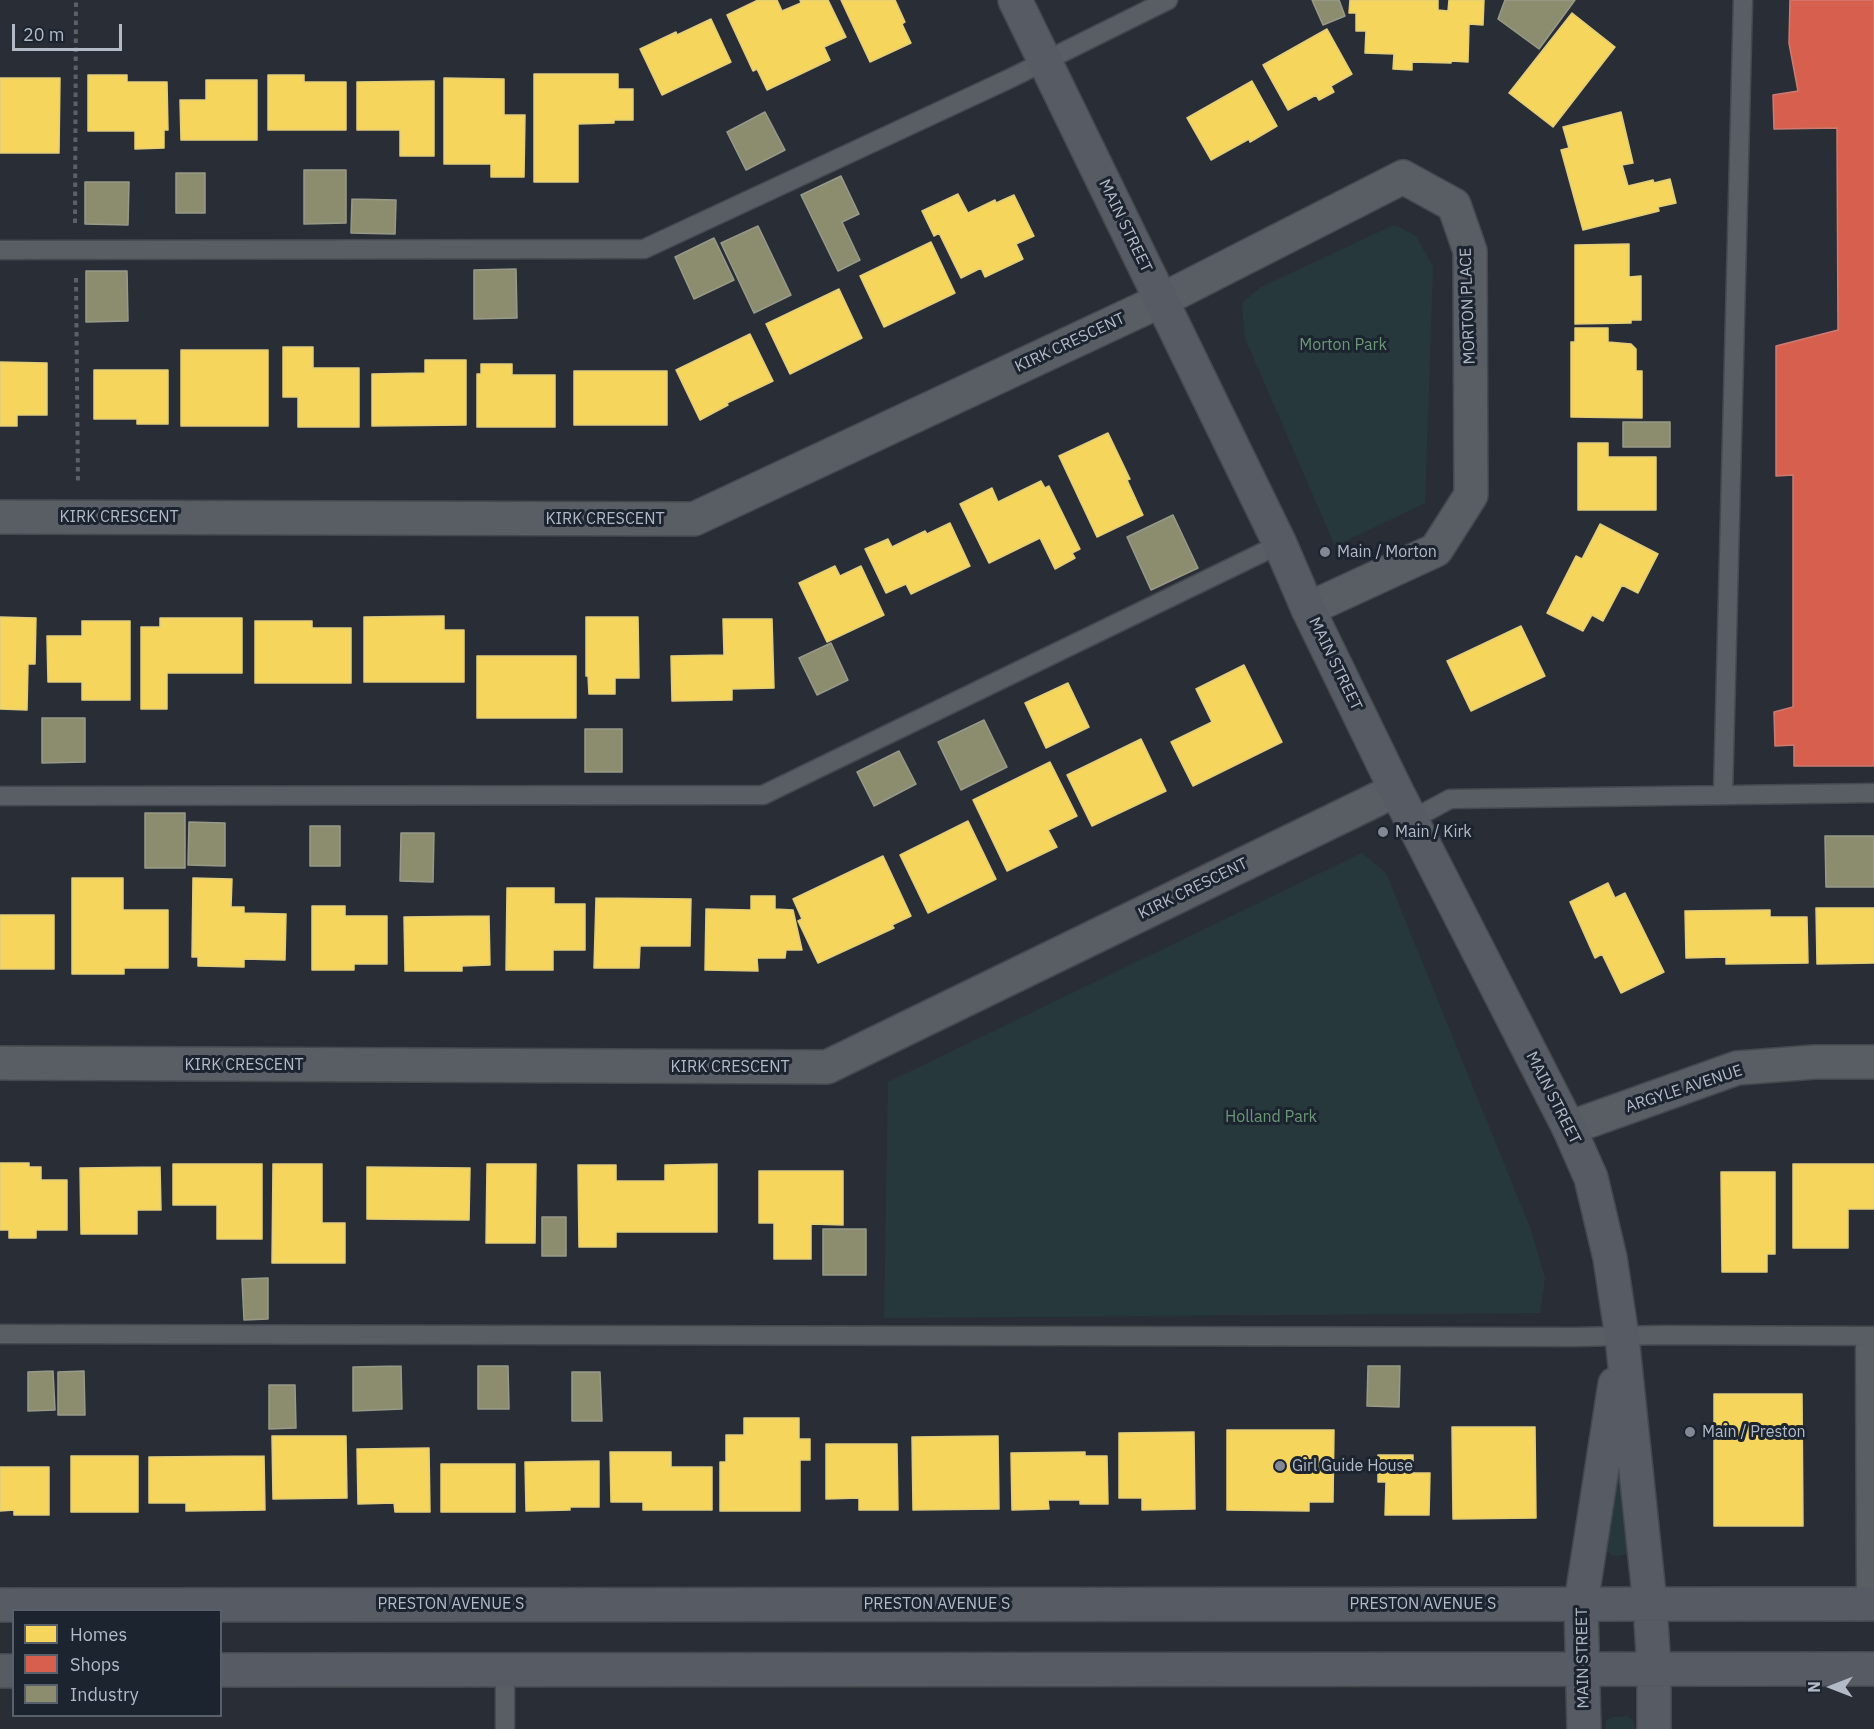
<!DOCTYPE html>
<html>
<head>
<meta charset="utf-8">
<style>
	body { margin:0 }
	#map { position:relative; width:1874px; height:1729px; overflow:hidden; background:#292e36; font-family:"IBM Plex Sans",sans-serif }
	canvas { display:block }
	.legend { position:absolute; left:12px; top:1609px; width:210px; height:108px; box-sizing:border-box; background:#1c2430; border:2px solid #58606c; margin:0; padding:8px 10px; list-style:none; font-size:18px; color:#b3bac7 }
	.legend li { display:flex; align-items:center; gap:12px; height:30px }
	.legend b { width:30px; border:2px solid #58606c }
	.north { position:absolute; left:1802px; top:1657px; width:60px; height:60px; -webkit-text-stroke:4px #1c2430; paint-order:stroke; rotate:270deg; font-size:16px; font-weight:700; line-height:24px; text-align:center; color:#b3bac7 }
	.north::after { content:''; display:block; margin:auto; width:21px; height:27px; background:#b3bac7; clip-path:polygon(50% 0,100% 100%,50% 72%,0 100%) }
	.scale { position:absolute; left:12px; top:24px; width:110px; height:27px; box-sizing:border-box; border:3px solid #b3bac7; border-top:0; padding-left:8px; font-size:18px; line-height:21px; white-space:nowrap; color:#b3bac7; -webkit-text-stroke:4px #1c2430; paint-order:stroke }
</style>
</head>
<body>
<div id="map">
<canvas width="1874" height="1729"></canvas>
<ul class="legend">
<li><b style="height:16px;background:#f6d55c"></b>Homes</li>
<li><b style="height:16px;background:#d6604d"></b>Shops</li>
<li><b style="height:16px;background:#8c8c6e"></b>Industry</li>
</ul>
<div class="north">N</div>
<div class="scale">20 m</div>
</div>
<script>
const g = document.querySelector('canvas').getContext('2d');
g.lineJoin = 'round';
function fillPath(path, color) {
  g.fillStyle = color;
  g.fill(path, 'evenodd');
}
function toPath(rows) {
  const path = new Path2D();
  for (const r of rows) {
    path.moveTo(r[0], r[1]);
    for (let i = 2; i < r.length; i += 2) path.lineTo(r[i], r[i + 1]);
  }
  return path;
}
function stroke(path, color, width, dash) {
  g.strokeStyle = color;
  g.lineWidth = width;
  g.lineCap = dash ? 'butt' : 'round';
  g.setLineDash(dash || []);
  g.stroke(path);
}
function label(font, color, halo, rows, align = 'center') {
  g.font = font + ' "IBM Plex Sans",sans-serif';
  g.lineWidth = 6;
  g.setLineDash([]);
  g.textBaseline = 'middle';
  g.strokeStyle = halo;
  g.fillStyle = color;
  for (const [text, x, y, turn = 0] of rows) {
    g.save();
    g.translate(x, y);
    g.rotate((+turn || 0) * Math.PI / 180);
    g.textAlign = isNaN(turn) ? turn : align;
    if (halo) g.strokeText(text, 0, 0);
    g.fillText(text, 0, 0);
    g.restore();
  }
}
const green = toPath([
	[1394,225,1416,236,1433,267,1425,503,1335,546,1245,338,1242,303,1261,287],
	[1362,853,1386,873,1531,1230,1545,1278,1540,1313,884,1318,888,1082],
	[1614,1415,1631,1551,1627,1554,1618,1556,1611,1555,1605,1549],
	[1627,1716,1633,1720,1635,1729,1605,1729,1607,1720,1613,1717]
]);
const homes = toPath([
	[758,0,777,0,782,11,801,3,800,0,828,0,846,37,824,47,830,60,767,90,757,69,753,71,727,15,758,0],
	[841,0,895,0,905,22,902,24,911,43,870,62,841,0],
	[1350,0,1438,0,1438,10,1448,11,1449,0,1484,0,1483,25,1469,24,1468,62,1451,61,1451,63,1412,62,1412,70,1393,69,1394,54,1365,53,1366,31,1356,31,1356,13,1349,13,1350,0],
	[1572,13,1615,47,1553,127,1509,93,1572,13],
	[711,19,731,62,662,95,640,49,676,32,677,35,711,19],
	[1327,29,1352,74,1331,86,1334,92,1319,100,1316,95,1288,110,1263,65,1327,29],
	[534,74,618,74,618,89,633,89,633,120,614,120,614,123,578,124,578,182,534,182,534,74],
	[88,75,127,75,127,82,167,82,168,130,164,130,164,148,135,149,135,131,88,131,88,75],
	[268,75,304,75,304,82,346,82,346,130,268,130,268,75],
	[0,78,60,78,59,153,0,153,0,78],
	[444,78,504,79,504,115,525,115,524,177,491,177,491,164,444,164,444,78],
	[206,80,257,80,257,140,181,140,180,100,206,100,206,80],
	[434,81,434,156,400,156,400,130,357,130,357,82,434,81],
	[1252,81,1277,126,1250,142,1249,139,1211,160,1187,118,1252,81],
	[1621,112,1633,163,1622,165,1628,186,1653,180,1654,183,1670,179,1676,203,1658,207,1659,211,1583,230,1561,150,1569,148,1563,127,1621,112],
	[958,194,968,213,995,200,996,203,1014,195,1034,236,1016,244,1023,259,985,277,981,268,961,278,939,233,934,236,922,211,958,194],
	[931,242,955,293,884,327,860,276,931,242],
	[1629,244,1629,277,1641,276,1641,320,1631,320,1631,323,1575,324,1575,245,1629,244],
	[839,289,862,338,790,374,766,324,839,289],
	[1575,328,1608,328,1608,342,1631,344,1636,349,1636,371,1642,371,1642,418,1571,417,1571,342,1575,342,1575,328],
	[750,334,773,381,727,403,728,405,700,420,676,370,750,334],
	[283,347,313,347,313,368,359,368,359,427,298,427,298,397,283,397,283,347],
	[181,350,268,350,268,426,181,426,181,350],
	[425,360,466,360,466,425,372,426,372,374,425,373,425,360],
	[0,362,47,363,47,415,17,415,17,426,0,426,0,362],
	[481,364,512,364,512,375,555,375,555,427,477,427,477,374,481,374,481,364],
	[94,370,168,370,168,424,137,424,137,419,94,419,94,370],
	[574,371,667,371,667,425,574,425,574,371],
	[1108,433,1130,479,1127,480,1143,515,1097,537,1059,456,1108,433],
	[1578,443,1608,443,1608,457,1656,457,1656,510,1578,510,1578,443],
	[1041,481,1045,488,1049,486,1080,549,1072,553,1075,558,1055,569,1040,538,989,563,960,504,992,488,998,502,1041,481],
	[950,523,970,566,911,594,906,584,886,593,865,549,888,539,892,547,925,531,927,534,950,523],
	[1600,524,1658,554,1638,593,1622,585,1603,621,1592,615,1583,631,1547,613,1576,556,1582,559,1600,524],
	[835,566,840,576,861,566,884,615,827,642,799,583,835,566],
	[444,616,444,630,464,630,464,682,364,682,364,617,444,616],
	[0,617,36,618,35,664,28,664,27,710,0,709,0,617],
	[586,617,638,617,639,678,615,678,615,694,589,694,588,676,586,676,586,617],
	[160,618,242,618,242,673,167,673,167,709,141,709,141,627,160,627,160,618],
	[723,619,772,619,774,688,732,689,732,700,672,701,671,656,724,655,723,619],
	[82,621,130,621,130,700,82,700,82,682,48,682,47,636,82,636,82,621],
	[255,621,312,621,312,628,351,628,351,683,255,683,255,621],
	[1521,626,1545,676,1471,711,1447,661,1521,626],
	[477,656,576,656,576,718,477,718,477,656],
	[1244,665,1282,742,1193,786,1171,742,1212,722,1196,689,1244,665],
	[1068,683,1089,727,1046,748,1025,703,1068,683],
	[1141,739,1166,791,1092,826,1067,775,1141,739],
	[1050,762,1077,816,1048,830,1057,847,1007,871,973,800,1050,762],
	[968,821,996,879,928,913,900,855,968,821],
	[883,856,911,916,892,925,894,928,818,963,798,921,802,919,793,899,883,856],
	[72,878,123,878,123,910,168,910,168,968,124,968,124,974,72,974,72,878],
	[193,878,232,879,231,907,244,907,244,913,286,914,285,960,244,959,244,967,198,966,198,957,192,957,193,878],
	[1608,883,1615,898,1625,893,1664,972,1621,993,1602,954,1595,958,1570,902,1608,883],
	[507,888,554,888,554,904,585,904,585,950,553,950,553,970,506,970,507,888],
	[751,896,775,896,775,909,793,910,802,950,786,950,785,958,757,958,758,971,705,970,706,909,751,910,751,896],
	[596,898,691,899,690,946,640,946,639,968,594,968,596,898],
	[312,906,345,906,345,916,387,916,387,964,354,964,354,970,312,970,312,906],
	[1816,908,1874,908,1874,963,1817,964,1816,908],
	[1770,910,1770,917,1807,917,1808,963,1726,964,1726,957,1686,958,1685,911,1770,910],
	[0,915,54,915,54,969,0,969,0,915],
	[489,916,490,965,462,966,462,971,405,971,404,917,489,916],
	[0,1163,29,1163,29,1167,41,1167,41,1180,67,1180,67,1230,36,1230,36,1238,9,1238,9,1230,0,1230,0,1163],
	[173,1164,262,1164,262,1239,217,1239,217,1205,173,1205,173,1164],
	[273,1164,322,1164,322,1223,345,1223,345,1263,272,1263,273,1164],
	[487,1164,536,1164,535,1243,486,1243,487,1164],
	[717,1164,717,1232,616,1232,616,1247,579,1247,578,1165,616,1165,616,1181,665,1181,665,1165,717,1164],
	[1793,1164,1874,1164,1874,1209,1848,1209,1848,1248,1793,1248,1793,1164],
	[160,1167,161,1210,137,1210,137,1234,81,1234,80,1168,160,1167],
	[367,1167,470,1168,469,1220,367,1219,367,1167],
	[759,1171,843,1171,843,1225,811,1224,811,1259,774,1259,774,1223,759,1223,759,1171],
	[1721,1172,1775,1172,1775,1254,1767,1254,1767,1272,1722,1272,1721,1172],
	[1714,1394,1802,1394,1803,1526,1714,1526,1714,1394],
	[744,1418,799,1418,799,1439,810,1439,810,1460,800,1460,800,1511,720,1511,720,1462,726,1462,726,1435,744,1435,744,1418],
	[1452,1427,1535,1427,1536,1518,1453,1519,1452,1427],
	[1227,1430,1334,1430,1333,1502,1309,1502,1309,1511,1227,1510,1227,1430],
	[1194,1432,1195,1509,1142,1510,1142,1498,1119,1498,1119,1433,1194,1432],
	[272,1436,346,1436,347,1498,273,1499,272,1436],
	[998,1436,999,1509,913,1510,912,1437,998,1436],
	[826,1444,897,1444,898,1510,859,1510,859,1498,826,1499,826,1444],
	[429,1448,430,1512,395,1512,394,1503,358,1504,357,1449,429,1448],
	[610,1452,671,1452,671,1467,712,1467,712,1510,643,1510,643,1502,611,1502,610,1452],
	[1085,1452,1085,1456,1107,1456,1108,1504,1080,1504,1080,1500,1048,1500,1049,1509,1012,1510,1011,1453,1085,1452],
	[1378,1455,1413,1455,1413,1473,1430,1473,1429,1515,1385,1515,1386,1482,1378,1482,1378,1455],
	[71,1456,138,1456,138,1512,71,1512,71,1456],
	[264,1456,265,1510,186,1511,186,1503,149,1503,149,1457,264,1456],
	[599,1461,599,1507,570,1507,570,1510,526,1511,525,1462,599,1461],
	[441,1464,515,1464,515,1512,441,1512,441,1464],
	[0,1467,49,1467,49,1515,14,1515,14,1510,0,1511,0,1467]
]);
const shops = toPath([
	[1790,0,1874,0,1874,766,1794,766,1794,745,1775,746,1774,712,1793,707,1793,475,1776,476,1776,346,1838,330,1837,128,1774,129,1773,95,1798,91,1789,43,1790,0]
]);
const industry = toPath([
	[1312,0,1339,0,1345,16,1323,25,1312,0],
	[1505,0,1575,0,1539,49,1498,19,1505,0],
	[765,112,785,150,746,170,727,132,765,112],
	[304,170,346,170,346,223,304,224,304,170],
	[176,173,205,173,205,213,176,213,176,173],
	[841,176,859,214,842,222,860,260,838,271,801,195,841,176],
	[85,182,129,182,128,225,85,224,85,182],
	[352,199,396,200,395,234,351,233,352,199],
	[758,226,791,295,754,313,721,243,758,226],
	[714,238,734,280,694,299,675,257,714,238],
	[516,269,517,318,474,319,474,270,516,269],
	[86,271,127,271,128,321,86,322,86,271],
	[1623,422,1670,422,1670,447,1623,447,1623,422],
	[1173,515,1198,568,1151,590,1127,537,1173,515],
	[831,643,848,680,817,695,799,658,831,643],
	[42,718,85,718,85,762,42,763,42,718],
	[984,720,1007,767,961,790,938,742,984,720],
	[585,729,622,729,622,772,585,772,585,729],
	[899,751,916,784,874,806,857,772,899,751],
	[145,813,185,813,185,868,145,868,145,813],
	[189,822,225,823,225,866,188,865,189,822],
	[310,826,340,826,340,866,310,866,310,826],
	[401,833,434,833,433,882,400,881,401,833],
	[1825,836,1874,836,1874,887,1826,887,1825,836],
	[542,1217,566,1217,566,1256,542,1256,542,1217],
	[823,1229,866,1229,866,1275,823,1275,823,1229],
	[268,1278,268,1319,244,1320,242,1279,268,1278],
	[401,1366,402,1409,353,1411,353,1367,401,1366],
	[478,1366,508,1366,509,1409,478,1409,478,1366],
	[1368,1366,1400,1366,1399,1407,1367,1406,1368,1366],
	[53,1371,55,1410,28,1411,28,1372,53,1371],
	[84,1371,85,1415,58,1415,58,1372,84,1371],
	[572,1372,600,1372,602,1421,572,1421,572,1372],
	[269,1385,295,1385,296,1428,269,1429,269,1385]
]);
const path = toPath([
	[75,223,76,0],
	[76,278,78,484]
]);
const lane = toPath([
	[0,250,644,249,1011,78,1168,0],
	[1723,794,1743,0],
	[0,796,763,795,1280,544],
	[1411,820,1450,799,1874,793],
	[0,1334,1576,1337,1662,1335,1874,1336],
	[1865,1336,1866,1604],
	[505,1670,505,1729]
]);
const street = toPath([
	[0,517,694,519,1162,300,1403,177,1454,205,1470,251,1471,495,1436,550,1308,609],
	[0,1063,827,1067,1396,790],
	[1569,1128,1737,1068,1815,1062,1874,1062]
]);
const secondary = toPath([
	[1015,0,1280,544,1308,609,1396,790,1569,1128,1591,1178,1610,1258,1622,1337,1650,1604,1654,1670,1654,1729],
	[0,1605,1874,1604],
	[220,1670,1874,1669],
	[0,1671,14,1671],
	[1584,1729,1581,1603,1615,1384]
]);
const markers = [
	[1325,552,6,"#838994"],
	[1383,832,6,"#838994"],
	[1690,1432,6,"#838994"],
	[1280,1466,6,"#838994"]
];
const streetNames = [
	["MAIN STREET",1125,226,64],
	["MORTON PLACE",1468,306,-92],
	["KIRK CRESCENT",1070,343,-25],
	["KIRK CRESCENT",119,517],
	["KIRK CRESCENT",605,519],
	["MAIN STREET",1335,664,64],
	["KIRK CRESCENT",1193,889,-26],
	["KIRK CRESCENT",244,1065],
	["KIRK CRESCENT",730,1067],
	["ARGYLE AVENUE",1684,1089,-18],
	["MAIN STREET",1553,1098,63],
	["PRESTON AVENUE S",451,1604],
	["PRESTON AVENUE S",937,1604],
	["PRESTON AVENUE S",1423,1604],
	["MAIN STREET",1583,1658,-91]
];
const parkNames = [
	["Morton Park",1343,345],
	["Holland Park",1271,1117]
];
const poiNames = [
	["Main / Morton",1337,552],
	["Main / Kirk",1395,832],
	["Main / Preston",1702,1432],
	["Girl Guide House",1292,1466]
];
fillPath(green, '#26383b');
fillPath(homes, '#f6d55c');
stroke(homes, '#e2cd7c', 1.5);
fillPath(shops, '#d6604d');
stroke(shops, '#cc7b72', 1.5);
fillPath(industry, '#8c8c6e');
stroke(industry, '#989a89', 1.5);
stroke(lane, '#45494f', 21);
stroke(street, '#45494f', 36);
stroke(secondary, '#45494f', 36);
stroke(path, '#5c6168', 4, [4.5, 4.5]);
stroke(lane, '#595d64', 18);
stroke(street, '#595d64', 33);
stroke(secondary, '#575b63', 33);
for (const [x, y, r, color] of markers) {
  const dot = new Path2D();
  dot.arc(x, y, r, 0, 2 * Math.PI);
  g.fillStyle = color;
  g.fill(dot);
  stroke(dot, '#1c2430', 2);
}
label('16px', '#b3bac7', '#1c2430', streetNames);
label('16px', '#6a9876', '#1c2430', parkNames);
label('16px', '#b3bac7', '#1c2430', poiNames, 'left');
</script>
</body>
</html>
